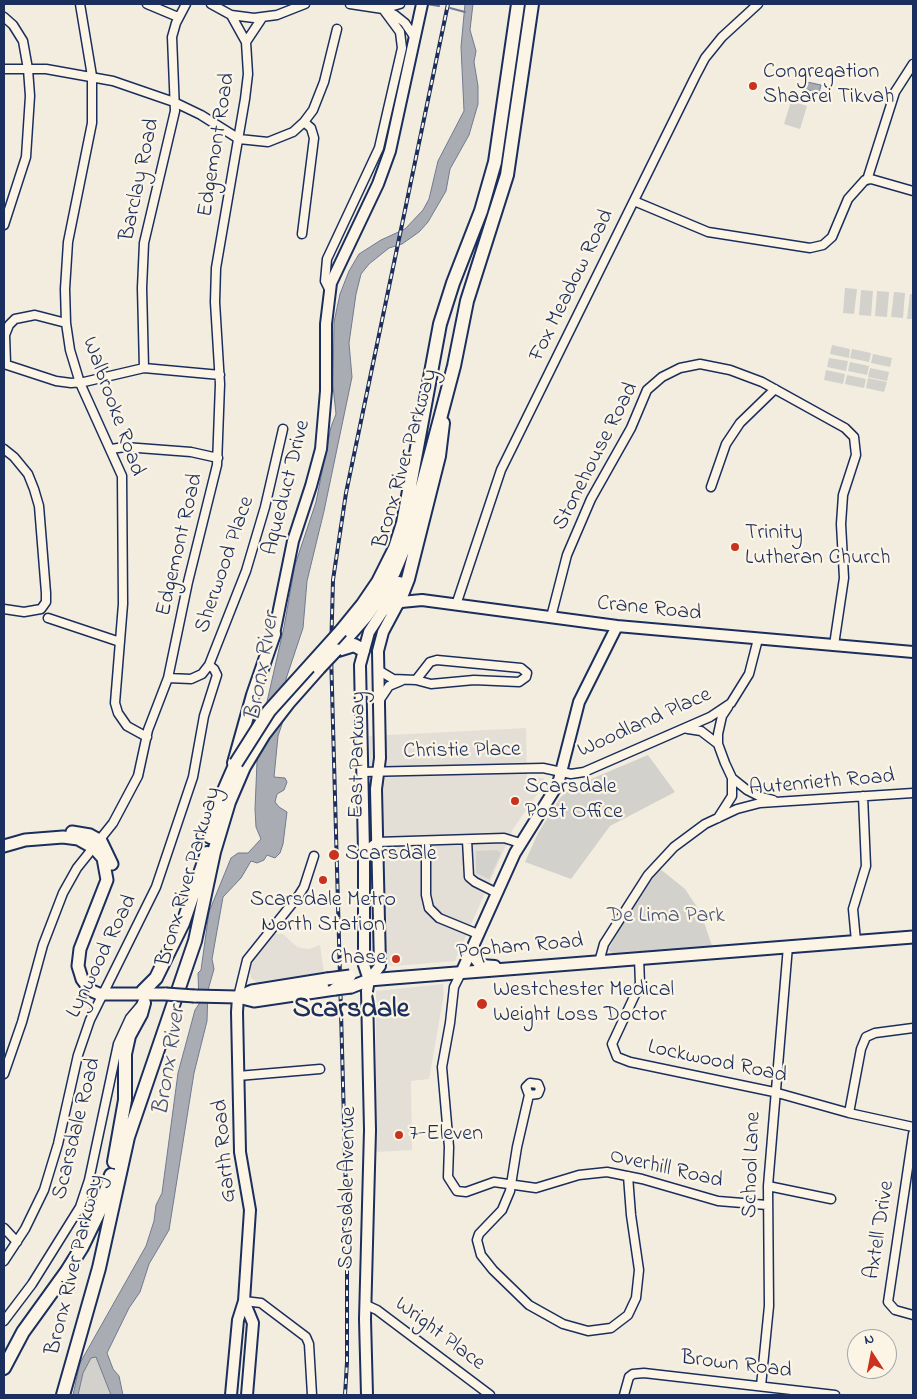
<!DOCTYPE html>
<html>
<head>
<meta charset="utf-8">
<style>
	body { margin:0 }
	#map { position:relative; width:917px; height:1399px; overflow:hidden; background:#f3ede0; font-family:"Indie Flower",sans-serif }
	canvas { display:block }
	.frame { position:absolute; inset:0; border:5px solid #1b2f5e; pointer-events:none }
	.north { position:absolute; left:847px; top:1329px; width:50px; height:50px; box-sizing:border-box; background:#fcf5e5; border:1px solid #a2a6af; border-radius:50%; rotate:349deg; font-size:14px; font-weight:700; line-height:20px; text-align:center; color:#1b2f5e }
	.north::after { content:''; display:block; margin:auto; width:18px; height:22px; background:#c8321e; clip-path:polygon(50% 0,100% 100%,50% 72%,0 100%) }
</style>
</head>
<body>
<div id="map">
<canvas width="917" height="1399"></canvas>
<div class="frame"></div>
<div class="north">N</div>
</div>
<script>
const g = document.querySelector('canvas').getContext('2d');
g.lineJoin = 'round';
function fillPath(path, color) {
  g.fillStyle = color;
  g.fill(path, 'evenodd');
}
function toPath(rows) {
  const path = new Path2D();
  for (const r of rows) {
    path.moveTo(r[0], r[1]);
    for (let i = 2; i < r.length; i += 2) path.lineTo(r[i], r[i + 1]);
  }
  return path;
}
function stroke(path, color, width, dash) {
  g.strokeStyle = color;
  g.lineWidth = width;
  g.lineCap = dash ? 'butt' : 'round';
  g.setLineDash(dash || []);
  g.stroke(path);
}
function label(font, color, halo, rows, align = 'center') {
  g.font = font + ' "Indie Flower",sans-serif';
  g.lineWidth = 4.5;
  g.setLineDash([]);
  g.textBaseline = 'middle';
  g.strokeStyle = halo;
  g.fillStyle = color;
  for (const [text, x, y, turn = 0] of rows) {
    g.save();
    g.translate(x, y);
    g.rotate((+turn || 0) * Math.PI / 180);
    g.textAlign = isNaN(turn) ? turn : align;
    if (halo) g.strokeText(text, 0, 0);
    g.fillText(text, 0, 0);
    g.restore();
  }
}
const built = toPath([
	[526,728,527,777,544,778,545,783,513,829,455,961,395,966,370,962,369,736],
	[274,934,283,934,296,946,301,948,309,949,320,945,324,972,257,982,251,978,249,964],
	[443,984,444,994,429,1079,411,1081,412,1150,376,1152,376,991]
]);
const green = toPath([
	[791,101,807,106,800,129,784,124],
	[845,288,857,289,854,314,843,313],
	[861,290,873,291,871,316,859,315],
	[877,291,889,292,887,317,875,316],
	[894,292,905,293,903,318,891,317],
	[910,294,913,294,913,319,907,319],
	[832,345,850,349,849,358,830,354],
	[852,349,871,353,869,362,850,358],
	[873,354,892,358,890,367,871,363],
	[829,358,848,361,846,371,827,367],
	[850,362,869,366,867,375,848,371],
	[870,368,889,372,887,381,868,377],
	[826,370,845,374,843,384,824,380],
	[847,375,866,379,864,388,845,384],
	[868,378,887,382,884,392,866,388],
	[648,755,675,792,610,826,571,879,525,862,538,833,560,798,572,787],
	[497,850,501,853,489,879,476,873,476,851],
	[659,868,685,889,701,913,712,946,613,954,608,950,623,922],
	[96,1357,111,1395,78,1395,83,1373,91,1358]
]);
const water = toPath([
	[465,4,473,4,470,30,476,51,474,62,478,86,478,104,469,135,450,169,446,191,428,222,419,232,402,244,389,248,369,264,361,274,356,294,349,343,352,377,324,511,307,581,303,628,286,679,284,718,278,736,274,777,285,778,287,782,284,790,277,794,275,802,279,807,287,812,283,844,280,853,275,858,267,855,264,860,257,863,251,861,241,878,223,897,212,959,214,969,208,990,207,1021,194,1073,169,1230,149,1264,140,1292,129,1308,107,1353,113,1369,119,1376,123,1395,111,1395,96,1357,91,1358,83,1373,78,1395,73,1395,80,1363,146,1246,154,1221,156,1205,162,1193,178,1073,195,1010,199,1004,198,973,201,970,209,912,231,858,238,853,248,853,261,839,256,827,255,809,257,762,264,715,284,627,295,565,316,502,331,427,336,414,333,386,334,322,340,294,349,271,359,254,381,240,405,229,423,210,429,199,438,161,464,111,461,47,465,4],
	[807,82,821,85,819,93,805,89,807,82]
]);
const stream = toPath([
	[427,4,439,6],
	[450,8,465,12]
]);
const minor = toPath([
	[80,4,92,76,92,123,68,242,65,289,66,323,70,350,80,383,122,476,123,604,115,703,118,713,127,726,147,737],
	[147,4,178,17],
	[211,4,231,15,254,18,277,15,305,4],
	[350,4,383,9,395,15,405,23,415,38],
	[4,17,13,25,23,41,28,69,30,96,26,157,4,225],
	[246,42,262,18],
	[4,69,46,69,113,81,174,102,201,115,239,139,268,142,293,132,304,122,313,110,324,82,337,29],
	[867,180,895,92,913,64],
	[634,201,708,232,810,248,823,245,832,237,848,199,865,180,871,179,913,191],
	[302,234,314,138,311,128,304,122],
	[330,291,325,281,327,259,379,148,402,48,400,32,383,9,400,4],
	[4,364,56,381,71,383,84,382,144,368,220,375],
	[6,364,5,335,9,325,15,319,35,315,66,323],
	[144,368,142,288,144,243,175,111,172,37,176,23,186,4],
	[4,449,14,457,28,474,34,489,39,506,46,593,46,602,41,609,24,612,4,609],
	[111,449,125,447,191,452,218,458],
	[711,487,726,444,740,423,775,389],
	[456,605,501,470,695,77,705,58,722,37,758,4],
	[551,617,567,555,591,499,631,428,647,390,662,377,680,368,700,364,730,370,762,382,845,428,854,437,856,455,843,495,841,524,844,578,834,645],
	[48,618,120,642],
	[437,660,521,668,527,673,526,677,519,682,474,680,431,684,416,680,430,662,437,660],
	[378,670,393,679,416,680],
	[168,678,191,679,202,674,209,665,246,571,265,507,283,429],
	[379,701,389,686,401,681],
	[728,707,722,716,718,734,718,744,725,763,732,778,747,790,761,797,773,800],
	[688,729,701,731,718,744],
	[362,772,543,768,571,774,584,772,710,717,731,703,749,674,758,639],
	[718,818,732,796,732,778],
	[467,840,469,877,475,882,497,893],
	[426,841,426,895,429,908,439,918,478,934],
	[364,852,377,842,504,838,520,843],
	[856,941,853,909,866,866,863,796],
	[639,958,640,984,612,1044,617,1057,630,1062,774,1092,849,1113,913,1127],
	[599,962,604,944,648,875,674,847,705,824,737,809,760,803,913,793],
	[461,973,454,987,450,1023,442,1067,449,1147,448,1177,457,1191,466,1192,494,1182,536,1188,579,1175,607,1172,642,1179,718,1201,767,1205],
	[238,997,247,960,299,895,304,887,314,856],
	[4,1074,22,1022,43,945,63,893,77,868,113,823,138,776,148,730,168,678,188,582,217,465,220,384,215,302,216,268,245,99,248,74,246,42,231,15],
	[238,1076,320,1069],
	[529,1095,538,1094,540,1089,538,1084,530,1083,526,1087,529,1095,517,1147,510,1191,502,1210,479,1234,477,1240,481,1255,493,1270,529,1305,563,1324,588,1331,611,1328,628,1315,636,1298,639,1270,631,1215,628,1176],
	[849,1113,861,1049,866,1037,875,1033,913,1028],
	[913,1134,888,1302,895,1310,913,1315],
	[768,1186,831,1199],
	[4,1228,17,1242],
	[4,1261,25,1229,44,1190,58,1144,78,1055,90,1020,156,887,193,777,204,716,217,675,214,669,209,665],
	[244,1301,261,1303,306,1337,309,1344,312,1395],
	[366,1305,377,1310,490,1395],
	[4,1321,32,1284,80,1207,89,1180,118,1044,130,1018,141,1005],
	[761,1386,769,1306,768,1186,788,946],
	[624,1395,629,1377,633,1374,644,1373,835,1395]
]);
const tertiary = toPath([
	[274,634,293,541,311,486,321,449,326,391,326,324,331,283,378,184,390,151,422,4],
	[470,952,480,965,495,966],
	[461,973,515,853,558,784,579,702,617,626],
	[369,980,364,965,364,852,360,665,369,632,384,609,401,602,422,600,617,626,913,652],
	[244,1301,253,1323,247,1395],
	[231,1395,238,1320,244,1301,250,1210,240,1152,237,1012,238,997],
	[367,1395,365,1319,370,1130,367,991,369,980,380,966,376,789,380,758,378,651,383,632,399,602]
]);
const secondary = toPath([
	[72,832,90,835,101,841,112,864],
	[4,846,25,840,63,837,78,839,94,848,103,858,107,880,80,949,78,966,82,979,90,990,99,994,166,994],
	[351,987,369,980,393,978,913,937],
	[194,996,238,997,254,1001,335,989],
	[238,997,252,991,327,979]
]);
const trunk = toPath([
	[399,602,408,579,439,456,443,423],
	[384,609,399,583],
	[341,631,363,604,378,582,395,548,403,523,440,324,453,283,481,211,495,162,518,4],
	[336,650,366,616,381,595,394,572,409,536,454,366,467,301,507,175,532,4],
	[338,650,354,645,363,650],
	[234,763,253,695,274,634],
	[210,837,219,802,236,763],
	[143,991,156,978,183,923,207,853],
	[114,1162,125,1100,125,1054,129,1036,141,1014,144,1003],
	[4,1368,23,1332,67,1271,82,1247,99,1212,111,1175],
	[63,1395,99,1268,128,1137,195,941,214,852,229,802,244,767,264,734,288,703,319,668]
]);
const rail = toPath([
	[345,1395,347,1362,347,1228,331,653,333,580,346,493,448,4]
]);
const secondaryBridge = toPath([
	[327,979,350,976],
	[335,989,351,987],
	[166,994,194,996]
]);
const trunkBridge = toPath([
	[319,668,336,650],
	[236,763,269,711,341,631]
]);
const markers = [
	[753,86,5,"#c8321e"],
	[735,547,5,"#c8321e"],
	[515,801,5,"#c8321e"],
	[334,855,6,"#c8321e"],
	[323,880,5,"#c8321e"],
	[396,959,5,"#c8321e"],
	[482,1004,6,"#c8321e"],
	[399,1135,5,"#c8321e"]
];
const poiNames = [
	["Congregation",763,73],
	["Shaarei Tikvah",763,98],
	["Trinity",745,534],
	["Lutheran Church",745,559],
	["Scarsdale",525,788],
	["Post Office",525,813],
	["Scarsdale",345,855],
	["Scarsdale Metro",323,901,"center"],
	["North Station",323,926,"center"],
	["Chase",386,959,"right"],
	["Westchester Medical",493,991],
	["Weight Loss Doctor",493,1016],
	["7-Eleven",409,1135]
];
const streetNames = [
	["Edgemont Road",218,145,-81],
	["Barclay Road",141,180,-78],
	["Fox Meadow Road",573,286,-64],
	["Walbrooke Road",112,407,70],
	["Stonehouse Road",597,457,-63],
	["Bronx River Parkway",407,459,-74],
	["Aqueduct Drive",288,488,-76],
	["Edgemont Road",181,545,-77],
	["Sherwood Place",226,565,-71],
	["Crane Road",649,610,6],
	["Woodland Place",645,724,-24],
	["Christie Place",462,752,-1],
	["East Parkway",359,755,-89],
	["Autenrieth Road",822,784,-5],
	["Bronx River Parkway",190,877,-74],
	["Popham Road",520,948,-5],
	["Lynwood Road",103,957,-64],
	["Lockwood Road",717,1063,12],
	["Scarsdale Road",78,1129,-76],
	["Garth Road",226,1151,-95],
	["School Lane",753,1165,-88],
	["Overhill Road",666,1170,13],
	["Scarsdale Avenue",349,1188,-89],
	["Axtell Drive",881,1230,-81],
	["Bronx River Parkway",76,1265,-76],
	["Wright Place",439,1335,37],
	["Brown Road",736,1366,7]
];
const parkNames = [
	["De Lima Park",666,917]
];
const waterNames = [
	["Bronx River",264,667,-80],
	["Bronx River",171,1061,-81]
];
const districtNames = [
	["Scarsdale",351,1011]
];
fillPath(built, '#e3dfd6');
fillPath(green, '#d3d1cc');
fillPath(water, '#a9acb3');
stroke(water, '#707a91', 1);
stroke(stream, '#707a91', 2);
stroke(minor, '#1b2f5e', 11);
stroke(tertiary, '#1b2f5e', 14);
stroke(secondary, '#1b2f5e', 15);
stroke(trunk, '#1b2f5e', 16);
stroke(minor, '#fcf5e5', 8);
stroke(tertiary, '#fcf5e5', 10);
stroke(secondary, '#fcf5e5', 11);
stroke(trunk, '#fcf5e5', 12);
stroke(rail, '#1b2f5e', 4);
stroke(rail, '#fcf5e5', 2, [5.5]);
stroke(secondaryBridge, '#1b2f5e', 15, []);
stroke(trunkBridge, '#1b2f5e', 16, []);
stroke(secondaryBridge, '#fcf5e5', 11);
stroke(trunkBridge, '#fcf5e5', 12);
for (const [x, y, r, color] of markers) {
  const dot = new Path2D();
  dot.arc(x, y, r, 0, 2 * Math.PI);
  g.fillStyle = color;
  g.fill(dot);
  stroke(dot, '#fcf5e5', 2);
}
label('22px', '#1b2f5e', '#fcf5e5', poiNames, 'left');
label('22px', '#1b2f5e', '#fcf5e5', streetNames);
label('22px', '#49587a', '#fcf5e5', parkNames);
label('italic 24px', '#465478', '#fcf5e5', waterNames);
label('bold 28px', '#1b2f5e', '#fcf5e5', districtNames);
</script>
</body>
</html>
